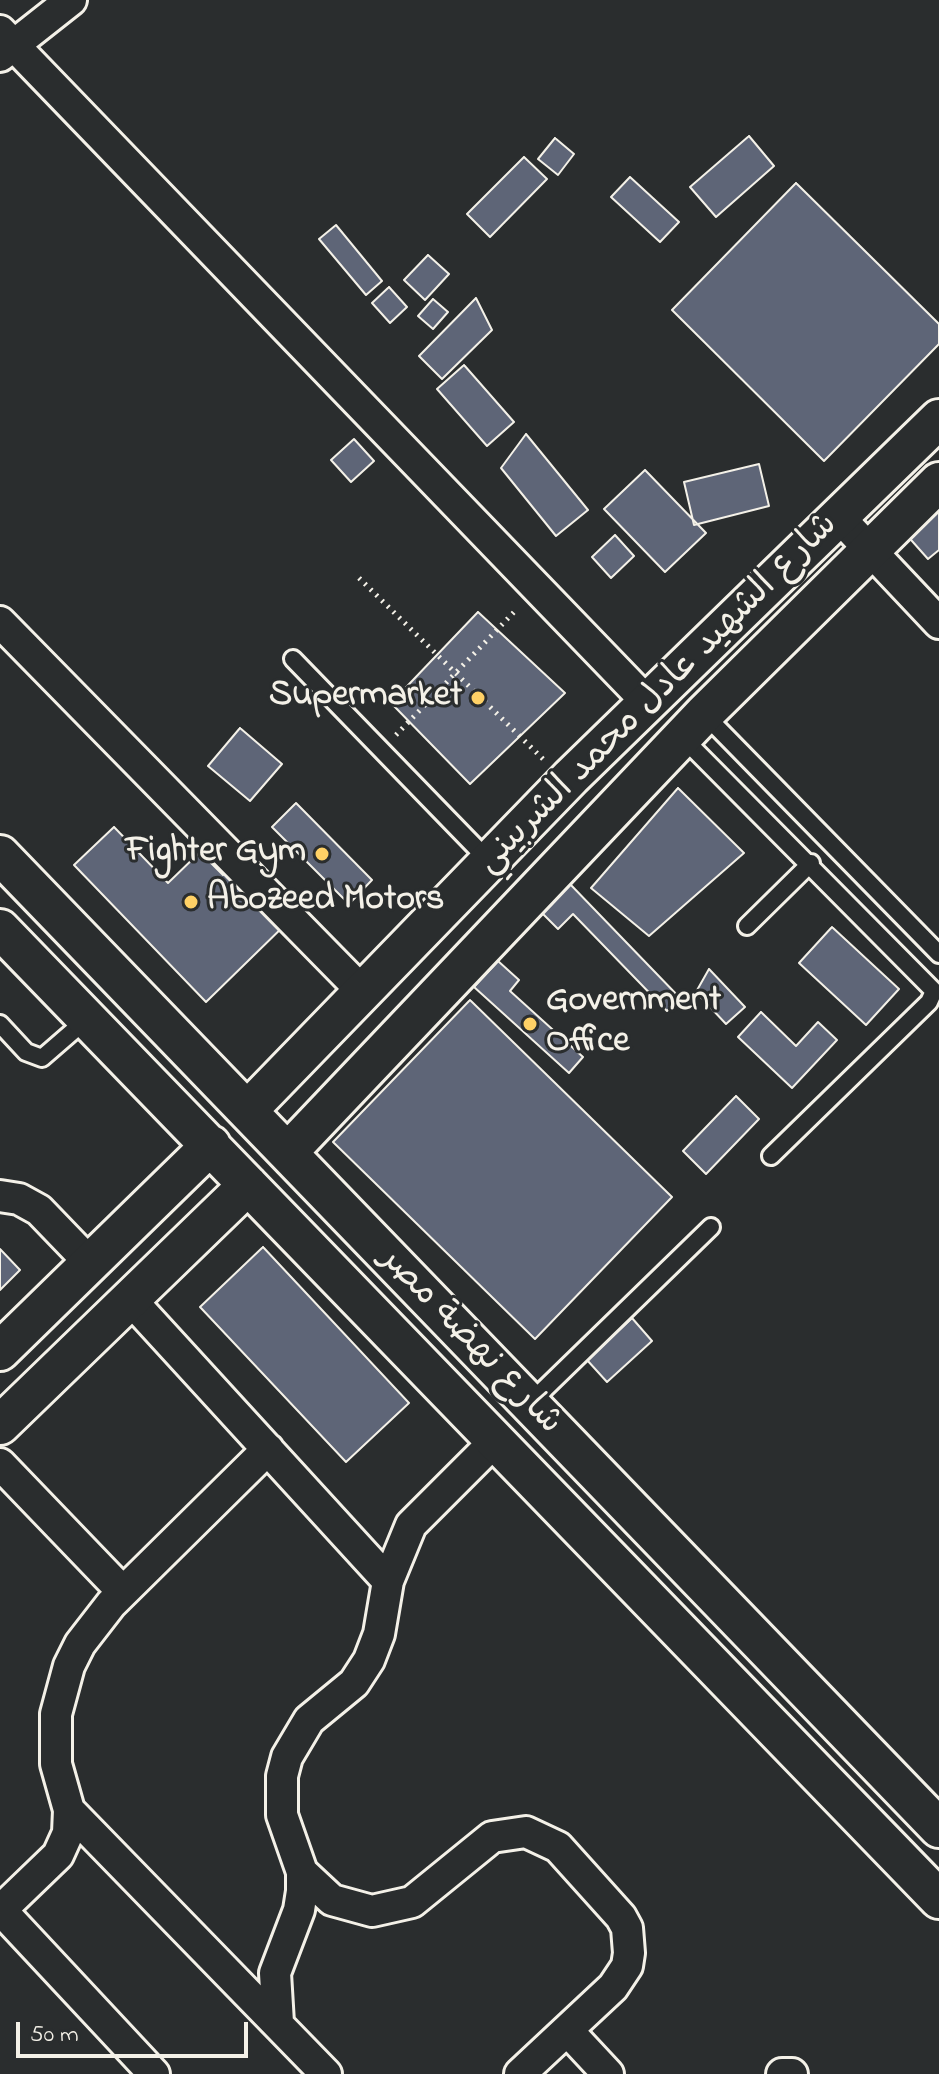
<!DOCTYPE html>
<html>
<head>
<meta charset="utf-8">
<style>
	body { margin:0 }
	#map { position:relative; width:939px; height:2074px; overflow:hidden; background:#2a2d2e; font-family:"Indie Flower",sans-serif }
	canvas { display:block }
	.scale { position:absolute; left:16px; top:2022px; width:232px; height:36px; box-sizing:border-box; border:4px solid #f4f1e8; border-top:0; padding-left:10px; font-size:24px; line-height:28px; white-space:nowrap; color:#f4f1e8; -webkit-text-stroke:6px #2a2d2e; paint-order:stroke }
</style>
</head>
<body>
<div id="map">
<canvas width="939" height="2074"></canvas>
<div class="scale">50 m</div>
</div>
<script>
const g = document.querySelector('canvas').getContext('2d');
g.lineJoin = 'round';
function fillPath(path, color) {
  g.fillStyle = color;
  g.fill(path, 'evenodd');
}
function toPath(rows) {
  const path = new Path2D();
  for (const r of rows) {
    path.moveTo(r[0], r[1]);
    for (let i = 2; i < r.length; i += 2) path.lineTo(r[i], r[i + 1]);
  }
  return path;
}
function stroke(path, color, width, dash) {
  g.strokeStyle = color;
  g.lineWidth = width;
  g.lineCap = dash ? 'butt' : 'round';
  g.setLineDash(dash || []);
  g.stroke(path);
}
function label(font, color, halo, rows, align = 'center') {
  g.font = font + ' "Indie Flower","Playpen Sans Arabic",sans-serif';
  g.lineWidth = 6;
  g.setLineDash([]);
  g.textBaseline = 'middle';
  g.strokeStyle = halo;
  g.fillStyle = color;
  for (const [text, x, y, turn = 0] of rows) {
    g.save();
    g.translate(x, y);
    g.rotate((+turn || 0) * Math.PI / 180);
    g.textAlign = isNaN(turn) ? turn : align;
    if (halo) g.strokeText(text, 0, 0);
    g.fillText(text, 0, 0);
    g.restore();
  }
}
const building = toPath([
	[749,136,774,166,716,217,690,187,749,136],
	[555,138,574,154,558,175,538,159,555,138],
	[524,157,547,179,490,237,467,214,524,157],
	[630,177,679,222,660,242,611,197,630,177],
	[796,183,939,324,939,344,824,461,672,310,796,183],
	[336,225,382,281,366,295,319,239,336,225],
	[428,255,449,274,425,300,404,280,428,255],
	[389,287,407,307,390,323,372,303,389,287],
	[476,298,492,330,442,379,419,356,476,298],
	[433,299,448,312,433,329,418,316,433,299],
	[464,365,514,422,487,446,437,389,464,365],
	[526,434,588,510,556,536,501,468,526,434],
	[354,439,374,461,351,482,331,460,354,439],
	[759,464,769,506,694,525,684,482,759,464],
	[645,470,706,533,665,572,604,509,645,470],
	[939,502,939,550,928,559,904,532,939,502],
	[615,535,634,556,611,578,592,557,615,535],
	[478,612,565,693,470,784,391,703,478,612],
	[240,728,282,764,250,801,208,766,240,728],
	[678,788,744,853,649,936,591,888,678,788],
	[296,803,372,880,349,904,272,827,296,803],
	[114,827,168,883,200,852,223,875,236,863,290,920,206,1002,74,865,114,827],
	[569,883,680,998,667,1011,573,914,558,929,540,911,569,883],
	[832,927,899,989,866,1025,799,963,832,927],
	[498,961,519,980,510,991,583,1057,569,1073,474,987,498,961],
	[709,969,745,1007,726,1024,696,992,709,969],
	[470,1000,672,1197,535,1339,333,1142,470,1000],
	[761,1012,796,1046,818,1022,837,1040,792,1088,738,1037,761,1012],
	[736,1096,759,1119,706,1174,683,1151,736,1096],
	[263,1247,409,1403,346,1462,200,1307,263,1247],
	[0,1249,20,1270,0,1290,0,1249],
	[632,1318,652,1341,607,1382,587,1360,632,1318]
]);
const path = toPath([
	[359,578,543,759],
	[396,735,516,610]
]);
const service = toPath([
	[293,659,489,861],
	[704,714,939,954],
	[682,737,934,991,929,1002,771,1156],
	[747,926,811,863],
	[0,1024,26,1052,42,1058,87,1019],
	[529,1404,711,1227]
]);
const minor = toPath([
	[0,31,648,703],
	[0,56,71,0],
	[839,517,939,623],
	[0,622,363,992],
	[0,1196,19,1199,39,1210,90,1263],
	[130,1299,388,1581],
	[0,1464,123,1592],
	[69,1810,326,2074],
	[302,1872,332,1900,372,1911,412,1902,492,1837,526,1832,558,1847,621,1917,627,1928,629,1953,627,1966,613,1987,520,2074],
	[0,1909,154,2074],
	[1,1910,58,1855,68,1833,69,1810,56,1764,56,1714,69,1666,80,1644,111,1604,268,1449],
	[278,2023,275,1973,299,1910,302,1891,302,1872,282,1815,282,1776,287,1757,309,1720,354,1683,369,1660,379,1634,388,1581,411,1525,496,1440],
	[567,2030,608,2074],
	[782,2074,792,2074]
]);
const tertiary = toPath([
	[0,855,939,1828],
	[0,929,939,1899],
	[248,1110,571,777,939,419],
	[288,1152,704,714,939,482],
	[0,1351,211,1145],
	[0,1425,248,1185]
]);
const markers = [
	[478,698,8,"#ffd166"],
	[322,854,8,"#ffd166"],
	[191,902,8,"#ffd166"],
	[530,1024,8,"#ffd166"]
];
const streetNames = [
	["شارع الشهيد عادل محمد الشربيني",659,695,-45],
	["شارع نهضة مصر",469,1342,46]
];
const poiNames = [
	["Supermarket",462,698],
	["Fighter Gym",306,854],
	["Abozeed Motors",207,902,"left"],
	["Government",546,1003,"left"],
	["Office",546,1044,"left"]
];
fillPath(building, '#5e6577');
stroke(building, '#f4f1e8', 2);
stroke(service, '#f4f1e8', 22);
stroke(minor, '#f4f1e8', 36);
stroke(tertiary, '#f4f1e8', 44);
stroke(path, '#f4f1e8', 5, [2, 6]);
stroke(service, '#2a2d2e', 16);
stroke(minor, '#2a2d2e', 30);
stroke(tertiary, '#2a2d2e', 38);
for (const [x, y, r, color] of markers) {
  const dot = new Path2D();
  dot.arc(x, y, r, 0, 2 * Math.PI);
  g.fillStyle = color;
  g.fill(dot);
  stroke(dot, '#2a2d2e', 3);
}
label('36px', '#f4f1e8', '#2a2d2e', streetNames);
label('bold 36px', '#f4f1e8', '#2a2d2e', poiNames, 'right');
</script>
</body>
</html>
